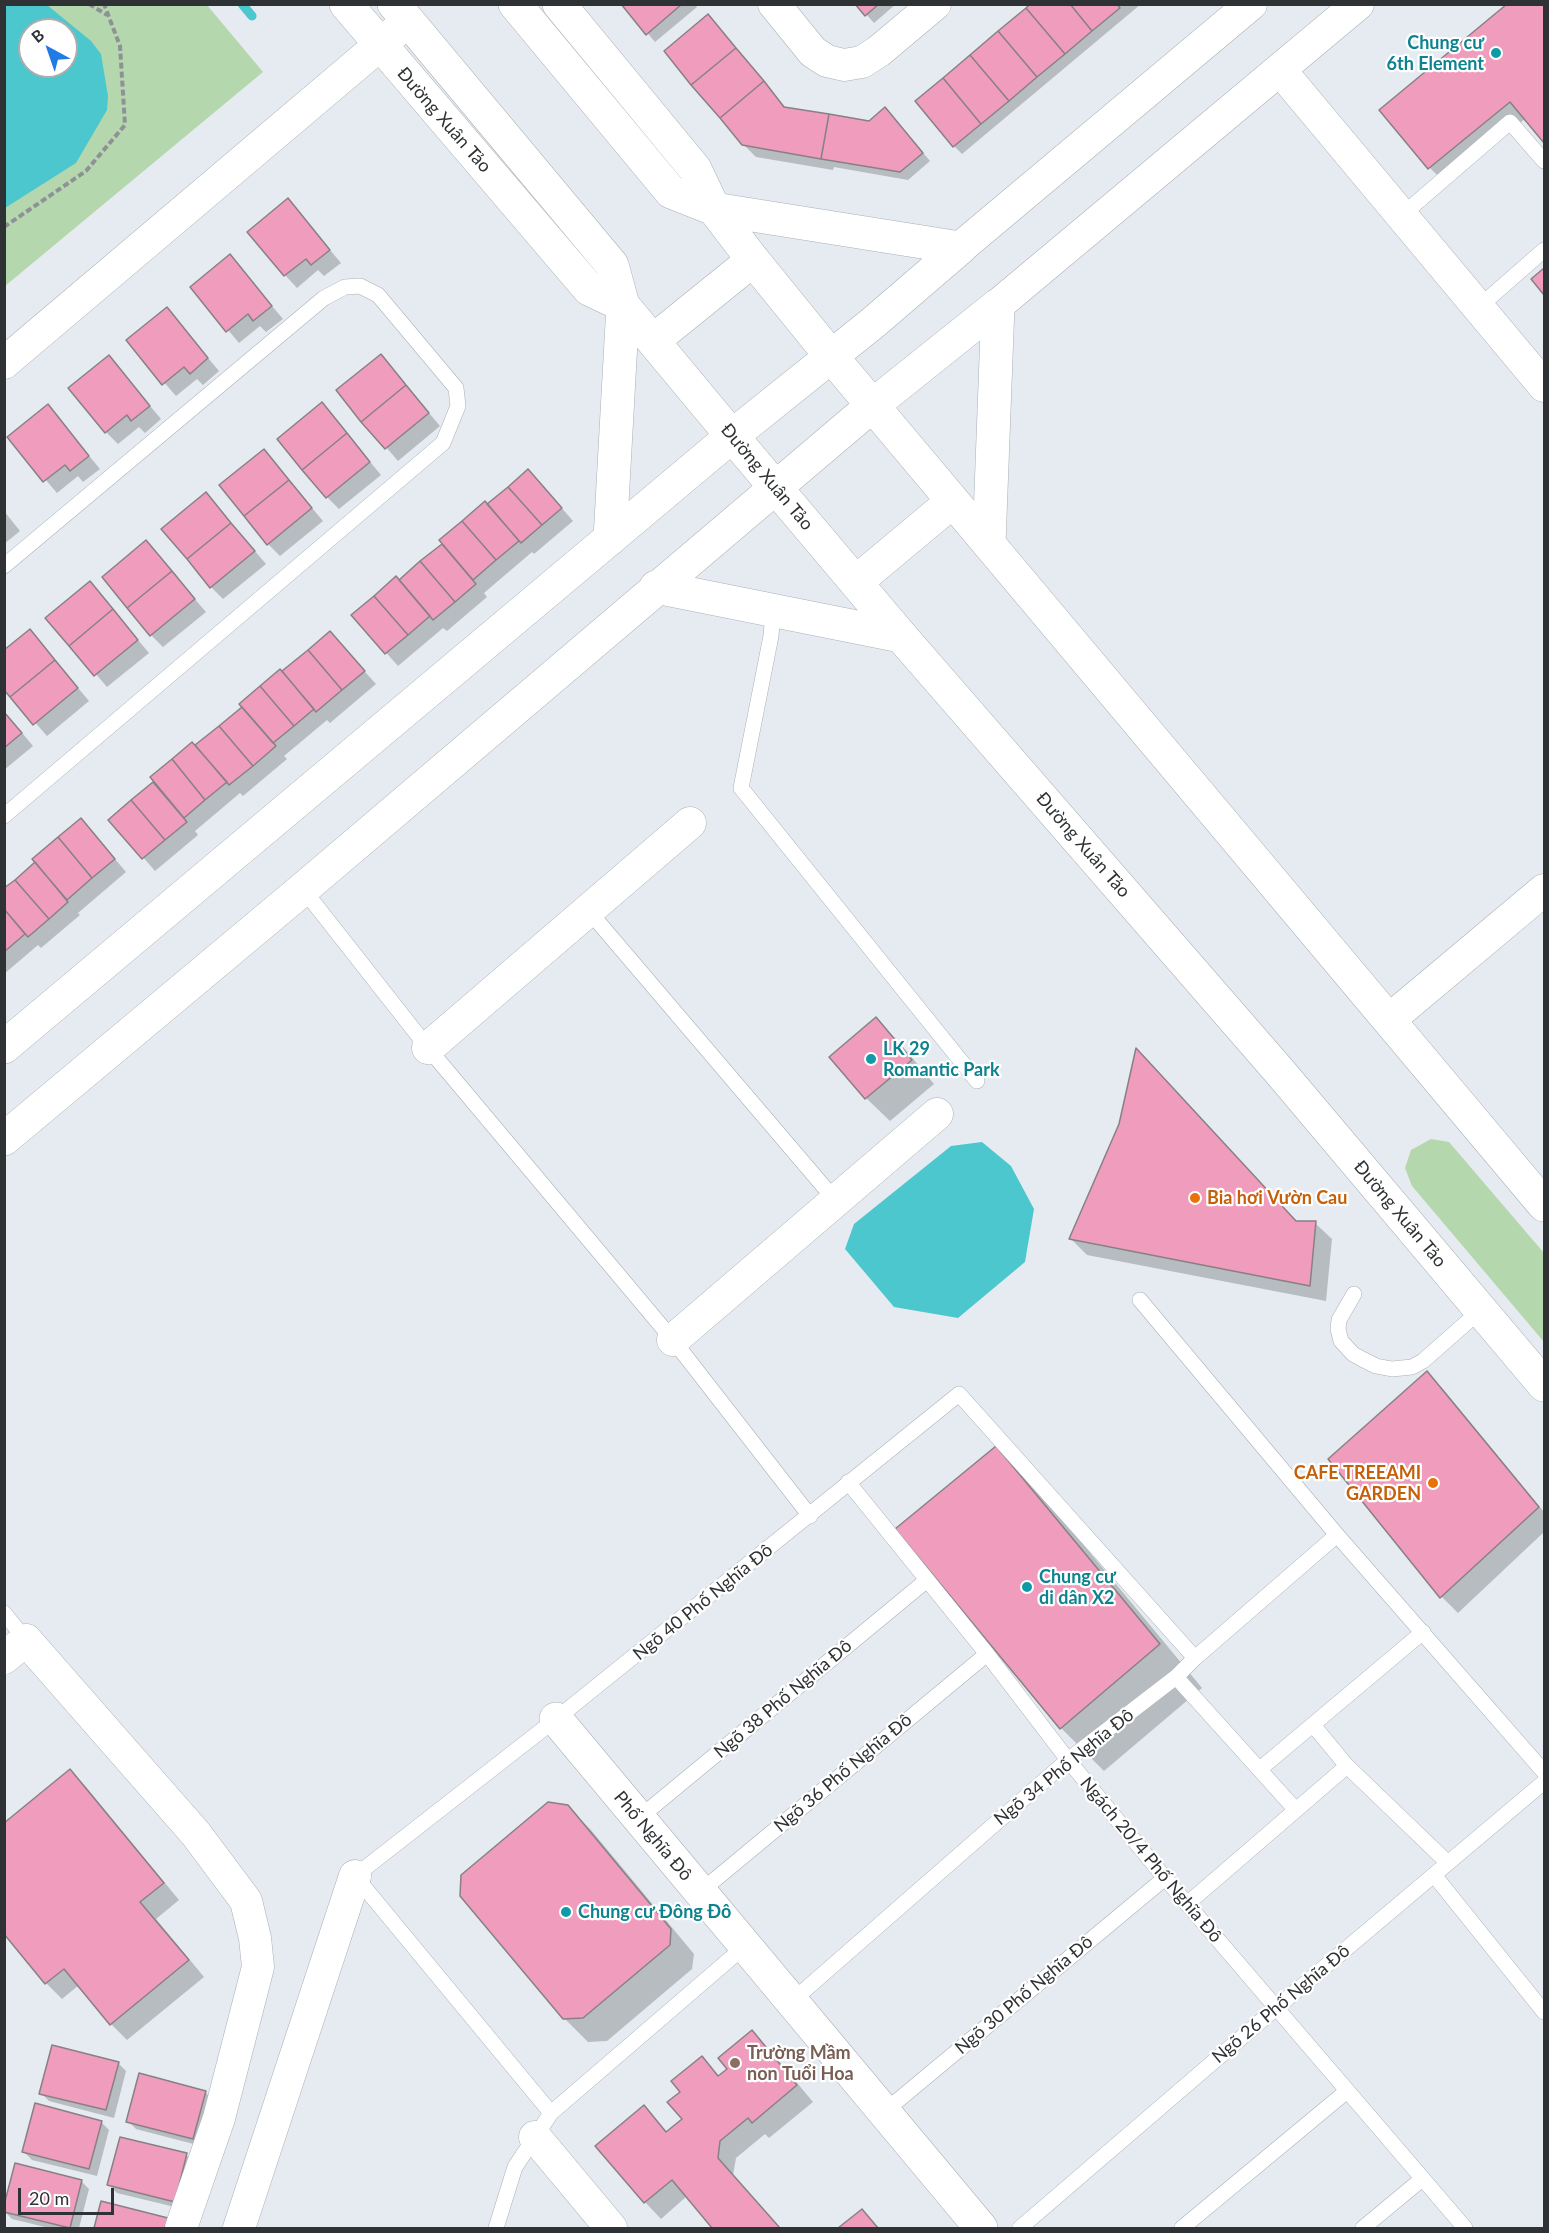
<!DOCTYPE html>
<html>
<head>
<meta charset="utf-8">
<style>
	body { margin:0 }
	#map { position:relative; width:1549px; height:2233px; overflow:hidden; background:#e5ebf1; font-family:Lato,sans-serif }
	canvas { display:block }
	.frame { position:absolute; inset:0; border:6px solid #2f3234; pointer-events:none }
	.north { position:absolute; left:18px; top:18px; width:60px; height:60px; box-sizing:border-box; background:#fff; border:2px solid #acadae; border-radius:50%; rotate:320deg; font-size:16px; font-weight:700; line-height:24px; text-align:center; color:#2f3234 }
	.north::after { content:''; display:block; margin:auto; width:21px; height:27px; background:#207be4; clip-path:polygon(50% 0,100% 100%,50% 72%,0 100%) }
	.scale { position:absolute; left:18px; top:2188px; width:96px; height:27px; box-sizing:border-box; border:3px solid #2f3234; border-top:0; padding-left:8px; font-size:18px; line-height:21px; white-space:nowrap; color:#2f3234; -webkit-text-stroke:4px #fff; paint-order:stroke }
</style>
</head>
<body>
<div id="map">
<canvas width="1549" height="2233"></canvas>
<div class="frame"></div>
<div class="north">B</div>
<div class="scale">20 m</div>
</div>
<script>
const g = document.querySelector('canvas').getContext('2d');
g.lineJoin = 'round';
function fillPath(path, color) {
  g.fillStyle = color;
  g.fill(path, 'evenodd');
}
function toPath(rows) {
  const path = new Path2D();
  for (const r of rows) {
    path.moveTo(r[0], r[1]);
    for (let i = 2; i < r.length; i += 2) path.lineTo(r[i], r[i + 1]);
  }
  return path;
}
function stroke(path, color, width, dash) {
  g.strokeStyle = color;
  g.lineWidth = width;
  g.lineCap = dash ? 'butt' : 'round';
  g.setLineDash(dash || []);
  g.stroke(path);
}
function label(font, color, halo, rows, align = 'center') {
  g.font = font + ' Lato,sans-serif';
  g.lineWidth = 4.5;
  g.setLineDash([]);
  g.textBaseline = 'middle';
  g.strokeStyle = halo;
  g.fillStyle = color;
  for (const [text, x, y, turn = 0] of rows) {
    g.save();
    g.translate(x, y);
    g.rotate((+turn || 0) * Math.PI / 180);
    g.textAlign = isNaN(turn) ? turn : align;
    if (halo) g.strokeText(text, 0, 0);
    g.fillText(text, 0, 0);
    g.restore();
  }
}
const green = toPath([
	[5,5,207,5,263,72,5,286],
	[30,30,66,30,66,66,30,66],
	[1431,1139,1449,1142,1544,1253,1544,1342,1412,1186,1405,1168,1411,1150]
]);
const water = toPath([
	[5,4,47,5,91,41,101,54,108,96,107,110,76,163,5,208],
	[30,30,66,30,66,66,30,66],
	[982,1142,1011,1166,1034,1209,1025,1262,958,1318,894,1307,845,1249,854,1224,951,1146]
]);
const shadow = toPath([
	[623,4,695,4,697,7,655,42],
	[857,4,896,4,874,23],
	[1032,4,1141,4,962,154,954,146],
	[1509,4,1544,4,1544,141,1526,118,1446,184,1430,168,1381,110],
	[770,90,786,108,869,123,893,117,930,161,908,180,834,167,833,170,756,157,743,144],
	[288,200,341,263,324,276,318,270,297,288,285,275],
	[230,256,283,319,266,332,260,326,239,343,192,287],
	[167,309,219,371,203,385,197,379,176,396,128,341],
	[381,356,440,426,398,461,338,391],
	[109,357,161,419,145,433,139,427,118,444,106,432],
	[322,404,381,475,339,509,327,497],
	[48,406,100,469,83,482,78,476,57,493,9,437],
	[264,451,323,521,280,556,268,544],
	[540,483,573,521,534,554,532,552,484,593,487,597,447,631,443,628,398,666,353,615,399,582,488,506],
	[206,494,266,564,223,599,211,587],
	[4,511,20,531,4,544],
	[146,542,206,612,163,647,151,635],
	[90,583,149,653,107,687,48,618],
	[30,631,89,701,47,736,4,687],
	[330,633,376,684,330,723,327,720,284,756,287,759,243,796,240,793,195,831,198,835,155,871,111,820,244,707,242,704],
	[4,711,33,746,4,770],
	[93,833,126,872,78,913,80,915,41,948,38,945,4,974,4,890],
	[876,1019,899,1042,934,1084,890,1121,866,1098,831,1058],
	[1297,1222,1315,1223,1332,1239,1326,1301,1087,1255,1071,1239],
	[1427,1373,1443,1389,1544,1512,1544,1532,1458,1613,1442,1597,1330,1460],
	[996,1448,1039,1491,1202,1688,1104,1771,1061,1728],
	[70,1771,86,1787,179,1900,156,1919,204,1977,127,2040,111,2024,79,1985,62,1999,46,1983],
	[567,1806,591,1830,694,1954,692,1969,607,2041,588,2042,564,2018],
	[752,2032,768,2048,813,2102,769,2138,765,2134,736,2158,733,2175,780,2228,714,2228,687,2196,661,2219,645,2202,644,2107,668,2133,684,2120,682,2092,702,2058,720,2077,730,2069],
	[118,2063,126,2071,114,2118,49,2101,41,2093],
	[205,2092,213,2100,201,2146,136,2129,128,2121],
	[101,2122,109,2130,97,2176,32,2160,24,2152],
	[186,2155,195,2163,183,2209,117,2193,109,2185],
	[81,2181,89,2189,79,2228,49,2228,12,2219,4,2211],
	[102,2203,167,2219,175,2228,95,2228],
	[861,2211,879,2228,840,2228]
]);
const stream = toPath([
	[242,4,252,16]
]);
const building = toPath([
	[621,4,682,4,646,35,621,4],
	[855,4,879,4,865,16,855,4],
	[1030,4,1070,4,1092,31,1065,54,1026,8,1030,4],
	[1070,4,1117,4,1120,8,1092,31,1070,4],
	[1507,4,1544,4,1544,143,1510,102,1428,169,1379,110,1507,4],
	[1026,8,1065,54,1037,77,998,31,1026,8],
	[708,14,736,48,691,85,664,51,708,14],
	[998,31,1037,77,1009,101,970,55,998,31],
	[736,48,764,81,720,118,691,85,736,48],
	[970,55,1009,101,981,124,943,78,970,55],
	[943,78,981,124,953,147,915,101,943,78],
	[764,81,784,107,829,114,821,159,742,145,720,118,764,81],
	[885,107,923,153,900,172,821,159,829,114,869,121,885,107],
	[288,198,330,250,311,265,306,259,284,276,247,232,288,198],
	[230,254,272,306,253,321,248,314,226,332,190,287,230,254],
	[1544,268,1544,295,1531,279,1544,268],
	[167,307,208,358,190,374,184,367,162,385,126,340,167,307],
	[381,354,406,385,361,422,336,390,381,354],
	[109,355,150,406,131,421,127,415,105,433,68,388,109,355],
	[406,385,429,413,385,449,361,422,406,385],
	[322,402,347,433,302,470,277,439,322,402],
	[48,404,89,456,70,471,65,465,43,482,7,437,48,404],
	[347,433,370,462,326,498,302,470,347,433],
	[264,449,289,480,244,516,219,485,264,449],
	[528,469,562,508,542,525,508,487,528,469],
	[289,480,312,508,267,545,244,516,289,480],
	[508,487,542,525,521,543,487,504,508,487],
	[206,492,231,523,187,559,161,529,206,492],
	[485,501,519,541,496,560,462,521,485,501],
	[462,521,496,560,473,580,439,540,462,521],
	[231,523,255,551,210,588,187,559,231,523],
	[146,540,172,571,127,608,102,577,146,540],
	[442,544,476,584,455,602,420,561,442,544],
	[420,561,455,602,433,620,399,580,420,561],
	[172,571,195,599,150,636,127,608,172,571],
	[396,576,430,616,408,635,374,596,396,576],
	[90,581,113,609,69,646,45,618,90,581],
	[374,596,408,635,385,654,351,615,374,596],
	[113,609,138,640,94,676,69,646,113,609],
	[30,629,55,660,10,697,4,690,4,650,30,629],
	[330,631,365,671,342,690,308,650,330,631],
	[308,650,342,690,316,712,282,671,308,650],
	[55,660,78,688,33,725,10,697,55,660],
	[280,669,314,709,294,726,260,686,280,669],
	[260,686,294,726,273,743,239,704,260,686],
	[242,707,276,746,253,766,219,726,242,707],
	[4,712,22,733,4,748,4,712],
	[219,726,253,766,229,785,195,745,219,726],
	[192,742,227,782,205,800,172,759,192,742],
	[172,759,205,800,184,818,150,777,172,759],
	[153,782,187,822,165,840,131,800,153,782],
	[131,800,165,840,142,859,108,820,131,800],
	[81,818,115,859,92,878,58,837,81,818],
	[58,837,92,878,67,900,32,859,58,837],
	[35,862,68,902,49,919,15,880,35,862],
	[15,880,49,919,28,937,4,909,4,888,15,880],
	[4,909,25,934,4,952,4,909],
	[876,1017,912,1060,865,1099,829,1057,876,1017],
	[1136,1048,1296,1221,1316,1221,1310,1286,1069,1239,1119,1124,1136,1048],
	[1427,1371,1539,1507,1440,1598,1328,1459,1427,1371],
	[996,1446,1160,1644,1060,1729,895,1529,996,1446],
	[70,1769,164,1883,140,1902,189,1960,110,2025,64,1969,45,1984,4,1934,4,1823,70,1769],
	[548,1802,568,1805,671,1929,670,1945,583,2018,563,2019,460,1896,461,1875,548,1802],
	[752,2030,797,2085,752,2123,748,2118,720,2141,718,2158,780,2228,712,2228,672,2180,644,2203,595,2146,644,2105,666,2132,682,2119,667,2102,680,2092,671,2081,702,2056,718,2076,727,2069,718,2058,752,2030],
	[52,2045,119,2062,106,2110,39,2094,52,2045],
	[139,2073,206,2091,193,2139,126,2122,139,2073],
	[35,2103,102,2121,89,2169,22,2152,35,2103],
	[120,2137,187,2153,175,2202,107,2185,120,2137],
	[15,2163,82,2180,70,2228,4,2212,4,2205,15,2163],
	[101,2201,168,2218,165,2228,94,2228,101,2201],
	[862,2209,878,2228,838,2228,862,2209]
]);
const path = toPath([
	[89,4,107,15],
	[4,227,86,171,125,125,120,46,104,4]
]);
const lane = toPath([
	[1401,216,1510,122,1544,161],
	[1480,306,1544,250],
	[4,566,324,298,345,287,360,286,378,295,456,388,458,406,443,443,4,816],
	[773,611,771,636,741,788,977,1081],
	[303,889,428,1048,673,1340,810,1516],
	[588,910,836,1201],
	[1354,1294,1339,1320,1338,1329,1341,1341,1353,1354,1362,1359,1376,1366,1392,1369,1412,1367,1423,1361,1482,1309],
	[1140,1300,1337,1535,1544,1772],
	[848,1482,987,1654,1068,1760,1165,1878,1465,2228],
	[4,1613,26,1640],
	[1176,1677,1295,1809],
	[1313,1725,1347,1766,1448,1863],
	[1260,1769,1423,1632],
	[639,1818,927,1580],
	[1434,1875,1544,2012],
	[700,1892,987,1654],
	[1187,1904,1347,1766],
	[791,2002,1068,1760,1176,1677,1195,1658,1337,1535],
	[884,2112,1165,1878],
	[551,2113,355,1876,556,1719,959,1394,1195,1658],
	[496,2228,515,2167,551,2113,745,1946],
	[1020,2228,1276,2008,1544,1782],
	[1182,2228,1347,2091],
	[1363,2228,1422,2179]
]);
const street = toPath([
	[774,4,813,52,827,61,844,65,862,62,879,51,935,4],
	[1280,70,1544,386],
	[960,248,1251,4],
	[998,305,1358,4],
	[4,363,408,21],
	[1389,1020,1544,890],
	[428,1048,690,823],
	[673,1340,937,1114],
	[4,1658,26,1640,196,1834,246,1901,255,1938,258,1967,219,2118,181,2228],
	[535,2137,611,2228],
	[239,2228,355,1876]
]);
const secondary = toPath([
	[346,4,589,289,623,305,610,539],
	[559,4,695,169,714,209,960,248],
	[654,340,753,260],
	[989,544,998,305],
	[656,587,901,636],
	[4,1047,732,436,874,322,960,248],
	[4,1139,303,889,873,405,998,305],
	[556,1719,981,2228]
]);
const primary = toPath([
	[394,4,612,265,623,305,732,436,901,636,1280,1072,1544,1385],
	[515,4,671,192,714,209,753,260,831,356,1544,1205],
	[856,582,953,501]
]);
const markers = [
	[1496,53,6,"#0f9aa8"],
	[871,1059,6,"#0f9aa8"],
	[1195,1198,6,"#e8710a"],
	[1433,1483,6,"#e8710a"],
	[1027,1587,6,"#0f9aa8"],
	[566,1912,6,"#0f9aa8"],
	[735,2063,6,"#8d6e63"]
];
const cultureNames = [
	["Chung cư",1484,43,"right"],
	["6th Element",1484,64,"right"],
	["LK 29",883,1049],
	["Romantic Park",883,1070],
	["Chung cư",1039,1577],
	["di dân X2",1039,1598],
	["Chung cư Đông Đô",578,1912]
];
const streetNames = [
	["Đường Xuân Tảo",444,120,49],
	["Đường Xuân Tảo",767,477,50],
	["Đường Xuân Tảo",1083,845,49],
	["Đường Xuân Tảo",1400,1214,50],
	["Ngõ 40 Phố Nghĩa Đô",703,1602,-39],
	["Ngõ 38 Phố Nghĩa Đô",783,1699,-40],
	["Ngõ 34 Phố Nghĩa Đô",1064,1767,-39],
	["Ngõ 36 Phố Nghĩa Đô",843,1773,-40],
	["Phố Nghĩa Đô",653,1836,50],
	["Ngách 20/4 Phố Nghĩa Đô",1151,1860,50],
	["Ngõ 30 Phố Nghĩa Đô",1024,1995,-40],
	["Ngõ 26 Phố Nghĩa Đô",1281,2004,-40]
];
const foodNames = [
	["Bia hơi Vườn Cau",1207,1198],
	["CAFE TREEAMI",1421,1473,"right"],
	["GARDEN",1421,1494,"right"]
];
const educationNames = [
	["Trường Mầm",747,2053],
	["non Tuổi Hoa",747,2074]
];
fillPath(green, '#b5d7ad');
fillPath(water, '#4cc7ce');
fillPath(shadow, '#0003');
stroke(stream, '#4cc7ce', 9);
fillPath(building, '#f09cbd');
stroke(building, '#888083', 1.5);
stroke(lane, '#aab0b6', 16);
stroke(street, '#aab0b6', 33);
stroke(secondary, '#aab0b6', 34);
stroke(primary, '#aab0b6', 34);
stroke(path, '#8e9296', 4, [6, 3]);
stroke(lane, '#fff', 15);
stroke(street, '#fff', 32);
stroke(secondary, '#fff', 33);
stroke(primary, '#fff', 33);
for (const [x, y, r, color] of markers) {
  const dot = new Path2D();
  dot.arc(x, y, r, 0, 2 * Math.PI);
  g.fillStyle = color;
  g.fill(dot);
  stroke(dot, '#fff', 2);
}
label('bold 18px', '#0d838f', '#fff', cultureNames, 'left');
label('18px', '#2f3234', '#fff', streetNames);
label('bold 18px', '#c56008', '#fff', foodNames, 'left');
label('bold 18px', '#785e54', '#fff', educationNames, 'left');
</script>
</body>
</html>
